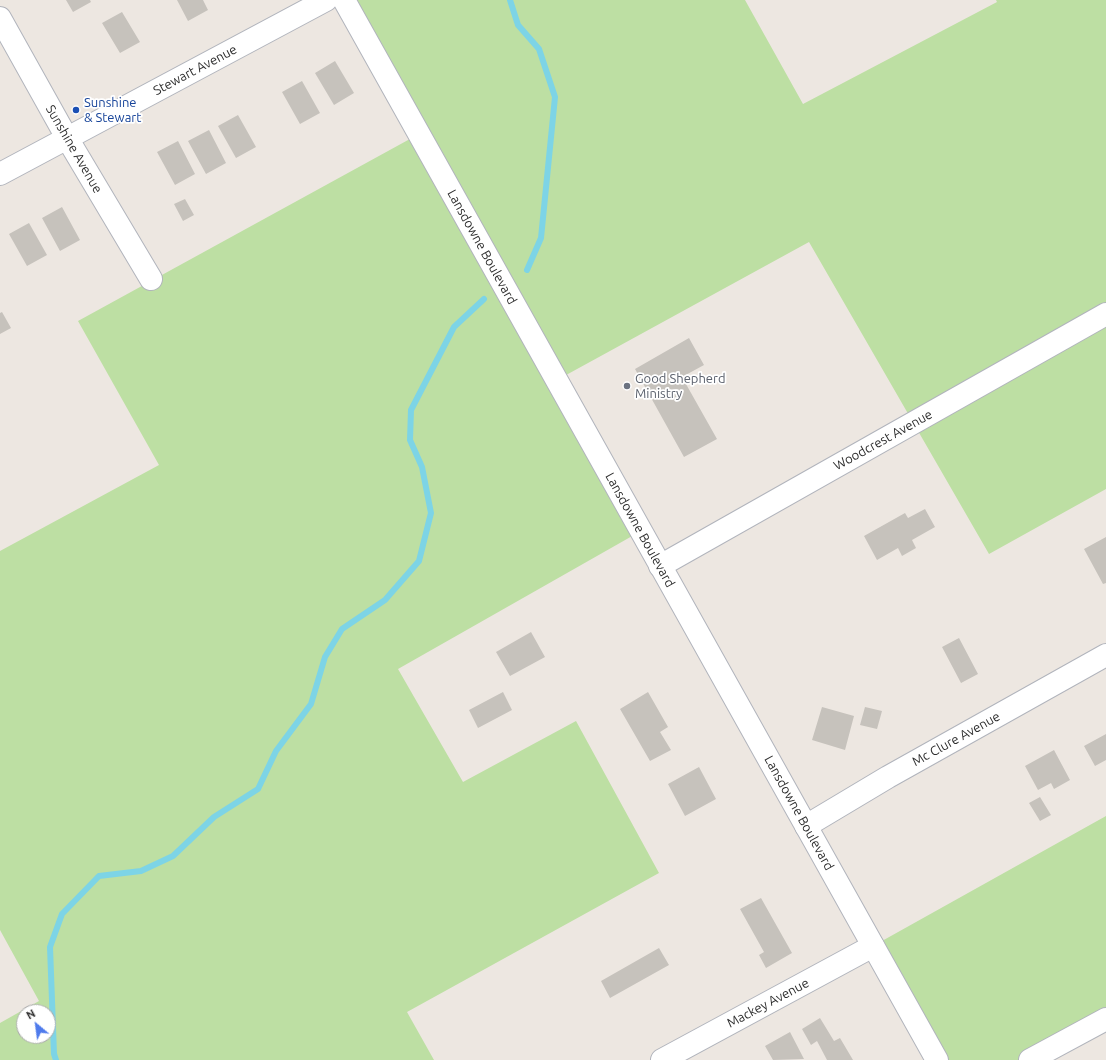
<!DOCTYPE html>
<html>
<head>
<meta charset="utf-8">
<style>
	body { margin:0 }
	#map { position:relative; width:1106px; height:1060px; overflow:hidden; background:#ede7e1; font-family:Ubuntu,sans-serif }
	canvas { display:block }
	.north { position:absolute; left:16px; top:1004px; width:40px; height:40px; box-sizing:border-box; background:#fff; border:1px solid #ababab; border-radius:50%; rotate:331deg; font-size:11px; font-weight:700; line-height:16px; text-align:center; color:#2d2d2d }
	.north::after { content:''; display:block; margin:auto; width:14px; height:18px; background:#4f7bec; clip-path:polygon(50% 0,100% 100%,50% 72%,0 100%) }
</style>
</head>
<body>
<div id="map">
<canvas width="1106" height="1060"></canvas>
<div class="north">N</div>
</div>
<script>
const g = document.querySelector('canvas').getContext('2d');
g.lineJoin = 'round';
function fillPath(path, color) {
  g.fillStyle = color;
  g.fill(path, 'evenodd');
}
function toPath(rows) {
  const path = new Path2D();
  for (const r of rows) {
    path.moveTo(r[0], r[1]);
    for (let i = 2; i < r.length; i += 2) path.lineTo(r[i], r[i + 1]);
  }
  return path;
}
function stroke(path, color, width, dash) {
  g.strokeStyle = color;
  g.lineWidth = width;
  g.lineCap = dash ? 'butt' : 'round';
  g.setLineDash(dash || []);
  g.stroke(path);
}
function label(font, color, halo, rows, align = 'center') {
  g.font = font + ' Ubuntu,sans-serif';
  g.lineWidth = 3.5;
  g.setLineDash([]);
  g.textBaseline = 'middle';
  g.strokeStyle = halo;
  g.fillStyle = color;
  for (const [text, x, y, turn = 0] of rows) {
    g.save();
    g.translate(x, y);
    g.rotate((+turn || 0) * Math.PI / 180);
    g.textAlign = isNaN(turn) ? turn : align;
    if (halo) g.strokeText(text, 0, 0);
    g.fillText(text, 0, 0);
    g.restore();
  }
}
const green = toPath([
	[356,0,745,0,803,104,997,2,996,0,1106,0,1106,489,989,554,809,242,557,380,641,531,398,669,463,782,576,721,659,873,407,1012,434,1060,0,1060,0,1023,39,1001,0,930,0,551,159,465,78,321,419,134],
	[24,1012,48,1012,48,1036,24,1036],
	[1106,816,1106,1019,1030,1060,937,1060,873,946]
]);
const stream = toPath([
	[510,0,518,25,539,49,555,97,541,238,527,270],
	[56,1060,54,1054,50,947,62,914,99,876,141,871,173,856,214,817,258,789,276,751,311,704,325,657,342,629,385,600,419,561,431,513,422,467,410,440,411,410,454,327,484,299]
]);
const building = toPath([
	[66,0,90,0,91,2,73,12],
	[177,0,203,0,208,10,188,21],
	[122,12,140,42,120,53,102,23],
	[335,61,354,93,334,105,315,73],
	[302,81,320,113,300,124,282,92],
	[238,115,256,147,236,158,218,126],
	[209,130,226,163,206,174,188,141],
	[178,141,195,174,175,185,157,152],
	[185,199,194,215,183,221,174,204],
	[62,207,80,240,60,251,42,218],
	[29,223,47,255,27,266,9,234],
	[2,312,11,328,0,334,0,313],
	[689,338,704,365,682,377,717,439,684,457,635,369],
	[925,509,935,527,912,540,916,548,902,556,898,548,877,560,864,536,905,513,908,518],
	[1106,537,1106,583,1103,584,1084,549],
	[531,632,545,657,510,676,496,652],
	[959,638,978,674,961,683,942,647],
	[503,692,512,710,478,728,469,710],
	[648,692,668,727,660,732,671,750,650,761,620,709],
	[822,707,854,716,845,750,812,740],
	[865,707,882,711,877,729,860,725],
	[1106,734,1106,760,1095,766,1084,746],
	[1054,750,1070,780,1054,789,1051,783,1038,790,1025,766],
	[699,767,716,799,685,816,668,784],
	[1040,797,1051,815,1040,821,1029,803],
	[761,898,792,953,766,968,759,955,764,952,740,909],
	[659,948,669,965,610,998,601,981],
	[820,1018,834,1041,840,1038,853,1060,827,1060,817,1041,811,1045,802,1029],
	[790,1032,804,1059,773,1060,765,1046]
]);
const minor = toPath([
	[0,18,67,138,151,279],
	[660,566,1106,314],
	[806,826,888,777,1106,655],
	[662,1060,873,946],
	[1030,1060,1106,1019]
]);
const tertiary = toPath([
	[344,0,937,1060],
	[0,174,326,0]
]);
const markers = [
	[76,110,4,"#1a4fb4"],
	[627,386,4,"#6b7280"]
];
const streetNames = [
	["Stewart Avenue",195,70,-28],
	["Sunshine Avenue",74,149,60],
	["Lansdowne Boulevard",482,247,61],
	["Woodcrest Avenue",883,440,-29],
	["Lansdowne Boulevard",640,530,61],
	["Mc Clure Avenue",956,739,-29],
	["Lansdowne Boulevard",799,813,61],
	["Mackey Avenue",768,1003,-28]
];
const transitNames = [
	["Sunshine",84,103],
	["& Stewart",84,118]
];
const worshipNames = [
	["Good Shepherd",635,379],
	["Ministry",635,394]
];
fillPath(green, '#bddfa3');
stroke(stream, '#7dd4e6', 6);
fillPath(building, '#c6c2bc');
stroke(minor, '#b1b4bc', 24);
stroke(tertiary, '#b1b4bc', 24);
stroke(minor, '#fff', 22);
stroke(tertiary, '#fff', 22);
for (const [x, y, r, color] of markers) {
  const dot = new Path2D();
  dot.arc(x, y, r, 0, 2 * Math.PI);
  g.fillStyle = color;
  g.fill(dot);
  stroke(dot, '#fff', 1.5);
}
label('13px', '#2d2d2d', '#fff', streetNames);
label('13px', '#164399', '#fff', transitNames, 'left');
label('13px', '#5b616d', '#fff', worshipNames, 'left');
</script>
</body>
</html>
